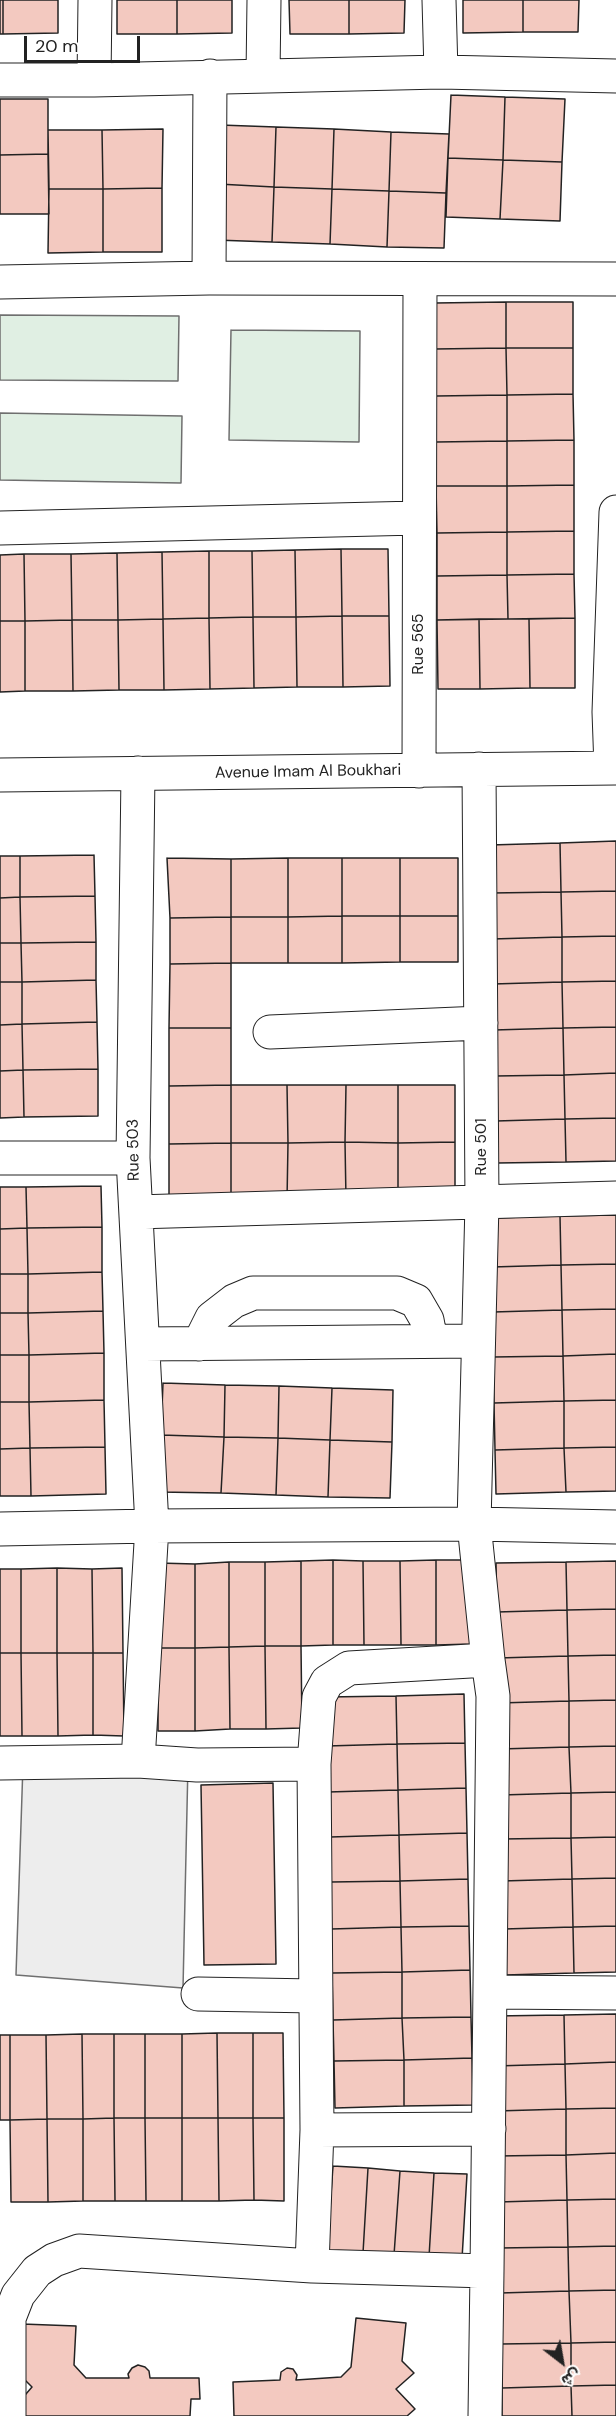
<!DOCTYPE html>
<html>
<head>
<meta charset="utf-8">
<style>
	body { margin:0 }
	#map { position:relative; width:616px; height:2416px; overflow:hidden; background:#fff; font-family:"DM Sans",Vazirmatn,sans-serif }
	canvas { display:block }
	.north { position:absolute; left:532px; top:2332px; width:60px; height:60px; -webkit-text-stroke:4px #fff; paint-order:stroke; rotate:149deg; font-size:16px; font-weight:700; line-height:24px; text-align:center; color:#222 }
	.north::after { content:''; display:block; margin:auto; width:21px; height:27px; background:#222; clip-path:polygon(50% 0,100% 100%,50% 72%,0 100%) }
	.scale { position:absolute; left:24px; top:36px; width:116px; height:27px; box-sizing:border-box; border:3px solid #222; border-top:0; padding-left:8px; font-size:18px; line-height:21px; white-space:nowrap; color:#222; -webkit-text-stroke:4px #fff; paint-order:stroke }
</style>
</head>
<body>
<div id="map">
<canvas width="616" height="2416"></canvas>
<div class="north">ش</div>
<div class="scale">20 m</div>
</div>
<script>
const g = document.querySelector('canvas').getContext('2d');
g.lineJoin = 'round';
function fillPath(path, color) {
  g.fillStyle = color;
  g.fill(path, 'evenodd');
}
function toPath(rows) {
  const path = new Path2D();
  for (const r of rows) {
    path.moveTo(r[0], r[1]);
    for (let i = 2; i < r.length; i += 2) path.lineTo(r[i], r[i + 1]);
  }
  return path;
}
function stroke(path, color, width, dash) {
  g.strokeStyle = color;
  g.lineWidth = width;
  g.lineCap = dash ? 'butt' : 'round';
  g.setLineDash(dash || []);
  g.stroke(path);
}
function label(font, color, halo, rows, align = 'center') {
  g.font = font + ' "DM Sans",sans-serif';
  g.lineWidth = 4.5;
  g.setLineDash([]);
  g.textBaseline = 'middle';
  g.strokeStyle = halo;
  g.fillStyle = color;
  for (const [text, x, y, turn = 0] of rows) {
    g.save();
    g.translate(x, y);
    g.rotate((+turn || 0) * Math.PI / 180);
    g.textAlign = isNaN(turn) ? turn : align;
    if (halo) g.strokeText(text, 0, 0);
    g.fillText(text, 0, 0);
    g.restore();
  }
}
const green = toPath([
	[0,315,179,316,178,381,0,380,0,315],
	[231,330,360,331,359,442,229,440,231,330],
	[0,413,182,416,181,483,0,480,0,413]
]);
const parking = toPath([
	[23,1764,188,1764,183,1988,16,1975,23,1764]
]);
const building = toPath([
	[0,0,3,0,3,34,0,34,0,0],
	[3,0,58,0,58,33,3,34,3,0],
	[117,0,177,0,177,34,117,34,117,0],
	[177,0,232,0,232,33,177,34,177,0],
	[289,0,349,0,349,34,290,34,289,0],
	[349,0,405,0,404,33,349,34,349,0],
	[463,0,523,0,523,32,463,33,463,0],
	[523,0,579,0,578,32,523,32,523,0],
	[451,95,505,97,503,160,448,158,451,95],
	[505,97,565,99,562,162,503,160,505,97],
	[0,99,48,99,48,154,0,155,0,99],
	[220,125,276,127,274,187,218,184,220,125],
	[276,127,334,129,332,189,274,187,276,127],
	[163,129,162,188,103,189,102,130,163,129],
	[334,129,391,132,389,191,332,189,334,129],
	[48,130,102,130,103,189,49,189,48,130],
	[391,132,449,134,446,193,389,191,391,132],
	[48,154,49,214,0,214,0,155,48,154],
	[448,158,503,160,500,219,446,217,448,158],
	[503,160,562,162,560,221,500,219,503,160],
	[218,184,274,187,272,242,215,240,218,184],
	[274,187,332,189,330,244,272,242,274,187],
	[162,188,162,252,103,252,103,189,162,188],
	[49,189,103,189,103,252,48,253,49,189],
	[332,189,389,191,387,247,330,244,332,189],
	[389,191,446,193,444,248,387,247,389,191],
	[506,302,573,302,573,348,506,348,506,302],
	[506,302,506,348,435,349,435,303,506,302],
	[506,348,507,395,436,396,435,349,506,348],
	[506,348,573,348,573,394,507,395,506,348],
	[573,394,574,440,507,441,507,395,573,394],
	[507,395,507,441,436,442,436,396,507,395],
	[574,440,574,485,507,486,507,441,574,440],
	[507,441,507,486,436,486,436,442,507,441],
	[574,485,574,531,507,532,507,486,574,485],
	[436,486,507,486,507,532,437,533,436,486],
	[574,531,574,574,507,575,507,532,574,531],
	[507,532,507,575,437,576,437,533,507,532],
	[341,549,342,616,296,617,295,550,341,549],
	[341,549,388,549,389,616,342,616,341,549],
	[295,550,296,617,253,617,252,551,295,550],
	[209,551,209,618,163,619,162,552,209,551],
	[209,551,252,551,253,617,209,618,209,551],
	[162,552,163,619,118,620,117,553,162,552],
	[117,553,118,620,72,620,71,554,117,553],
	[24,554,25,621,0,621,0,555,24,554],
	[24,554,71,554,72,620,25,621,24,554],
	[574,574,575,618,508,619,507,575,574,574],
	[507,575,508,619,437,620,437,576,507,575],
	[342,616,389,616,390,686,343,687,342,616],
	[342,616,343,687,297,687,296,617,342,616],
	[253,617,296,617,297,687,254,688,253,617],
	[253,617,254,688,210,689,209,618,253,617],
	[209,618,210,689,164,690,163,619,209,618],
	[575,618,575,688,530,688,529,619,575,618],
	[163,619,164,690,119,690,118,620,163,619],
	[479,619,480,689,438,689,437,620,479,619],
	[479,619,529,619,530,688,480,689,479,619],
	[72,620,73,691,25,691,25,621,72,620],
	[72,620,118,620,119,690,73,691,72,620],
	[0,621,25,621,25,691,0,692,0,621],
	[616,841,616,891,561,892,560,843,616,841],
	[560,843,561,892,491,893,490,845,560,843],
	[94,855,95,896,20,897,20,856,94,855],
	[0,856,20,856,20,897,0,898,0,856],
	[167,858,231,859,231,917,170,918,167,858],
	[288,858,288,917,231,917,231,859,288,858],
	[288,858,342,858,342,916,288,917,288,858],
	[342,858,400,858,400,916,342,916,342,858],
	[400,858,458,858,458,916,400,916,400,858],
	[616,891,616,936,562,937,561,892,616,891],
	[561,892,562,937,492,939,491,893,561,892],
	[95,896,96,942,21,943,20,897,95,896],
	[20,897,21,943,0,943,0,898,20,897],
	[342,916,400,916,400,962,342,963,342,916],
	[342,916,342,963,288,963,288,917,342,916],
	[400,916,458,916,458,962,400,962,400,916],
	[231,917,288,917,288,963,231,963,231,917],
	[231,917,231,963,170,964,170,918,231,917],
	[616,936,616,981,562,982,562,937,616,936],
	[562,937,562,982,493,984,492,939,562,937],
	[96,942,96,980,22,982,21,943,96,942],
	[0,943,21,943,22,982,0,982,0,943],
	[231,963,231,1028,169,1028,170,964,231,963],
	[96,980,97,1022,22,1024,22,982,96,980],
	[616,981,616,1027,563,1028,562,982,616,981],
	[0,982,22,982,22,1024,0,1025,0,982],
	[562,982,563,1028,494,1030,493,984,562,982],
	[97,1022,98,1069,23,1070,22,1024,97,1022],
	[22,1024,23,1070,0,1071,0,1025,22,1024],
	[616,1027,616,1073,564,1075,563,1028,616,1027],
	[169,1028,231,1028,231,1085,169,1086,169,1028],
	[563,1028,564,1075,495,1076,494,1030,563,1028],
	[98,1069,98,1116,24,1117,23,1070,98,1069],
	[23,1070,24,1117,0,1118,0,1071,23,1070],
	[616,1073,616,1118,565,1119,564,1075,616,1073],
	[564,1075,565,1119,496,1121,495,1076,564,1075],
	[231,1085,231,1143,169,1144,169,1086,231,1085],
	[231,1085,287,1085,288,1143,231,1143,231,1085],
	[287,1085,346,1085,345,1142,288,1143,287,1085],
	[346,1085,398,1085,398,1143,345,1142,346,1085],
	[398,1085,455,1085,455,1142,398,1143,398,1085],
	[616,1118,616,1161,566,1162,565,1119,616,1118],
	[565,1119,566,1162,497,1163,496,1121,565,1119],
	[345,1142,346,1199,287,1200,288,1143,345,1142],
	[345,1142,398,1143,398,1198,346,1199,345,1142],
	[455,1142,455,1199,398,1198,398,1143,455,1142],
	[231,1143,231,1199,169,1200,169,1144,231,1143],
	[231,1143,288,1143,287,1200,231,1199,231,1143],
	[101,1186,102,1227,27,1228,26,1187,101,1186],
	[0,1187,26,1187,27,1228,0,1229,0,1187],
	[616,1215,616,1264,561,1265,560,1216,616,1215],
	[560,1216,561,1265,492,1267,490,1218,560,1216],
	[102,1227,102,1272,28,1274,27,1228,102,1227],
	[27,1228,28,1274,0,1274,0,1229,27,1228],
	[616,1264,616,1309,562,1310,561,1265,616,1264],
	[561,1265,562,1310,493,1312,492,1267,561,1265],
	[102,1272,103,1311,28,1313,28,1274,102,1272],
	[0,1274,28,1274,28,1313,0,1313,0,1274],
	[616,1309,616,1354,563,1356,562,1310,616,1309],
	[562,1310,563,1356,493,1357,493,1312,562,1310],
	[103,1311,104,1353,29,1355,28,1313,103,1311],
	[0,1313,28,1313,29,1355,0,1355,0,1313],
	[104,1353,104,1400,29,1402,29,1355,104,1353],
	[616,1354,616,1400,564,1401,563,1356,616,1354],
	[0,1355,29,1355,29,1402,0,1402,0,1355],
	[563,1356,564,1401,494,1403,493,1357,563,1356],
	[163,1383,225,1385,224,1437,161,1435,163,1383],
	[225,1385,279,1386,278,1438,224,1437,225,1385],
	[279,1386,332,1388,330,1440,278,1438,279,1386],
	[332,1388,393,1390,392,1442,330,1440,332,1388],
	[104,1400,105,1447,30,1448,29,1402,104,1400],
	[616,1400,616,1447,564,1448,564,1401,616,1400],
	[564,1401,564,1448,495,1450,494,1403,564,1401],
	[0,1402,29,1402,30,1448,0,1449,0,1402],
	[161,1435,224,1437,221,1493,159,1492,161,1435],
	[224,1437,278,1438,276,1495,221,1493,224,1437],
	[278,1438,330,1440,328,1497,276,1495,278,1438],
	[330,1440,392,1442,390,1498,328,1497,330,1440],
	[105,1447,106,1494,31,1496,30,1448,105,1447],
	[616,1447,616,1491,566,1492,564,1448,616,1447],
	[30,1448,31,1496,0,1496,0,1449,30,1448],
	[564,1448,566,1492,496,1494,495,1450,564,1448],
	[333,1560,363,1561,364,1645,333,1645,333,1560],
	[333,1560,333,1645,301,1646,301,1561,333,1560],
	[436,1560,472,1560,472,1644,436,1645,436,1560],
	[436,1560,436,1645,401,1645,400,1561,436,1560],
	[301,1561,301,1646,265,1646,265,1562,301,1561],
	[363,1561,400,1561,401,1645,364,1645,363,1561],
	[616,1561,616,1609,567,1610,566,1562,616,1561],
	[229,1562,265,1562,265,1646,229,1647,229,1562],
	[229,1562,229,1647,195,1648,195,1564,229,1562],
	[566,1562,567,1610,497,1612,496,1563,566,1562],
	[158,1563,195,1564,195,1648,158,1648,158,1563],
	[57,1568,92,1569,93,1653,57,1653,57,1568],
	[57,1568,57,1653,21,1653,21,1569,57,1568],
	[122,1568,123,1653,93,1653,92,1569,122,1568],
	[0,1569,21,1569,21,1653,0,1653,0,1569],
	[616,1609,616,1655,568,1656,567,1610,616,1609],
	[567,1610,568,1656,498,1658,497,1612,567,1610],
	[265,1646,301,1646,302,1728,266,1729,265,1646],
	[265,1646,266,1729,230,1729,229,1647,265,1646],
	[229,1647,230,1729,195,1731,195,1648,229,1647],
	[158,1648,195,1648,195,1731,158,1731,158,1648],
	[0,1653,21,1653,22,1736,0,1736,0,1653],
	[21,1653,57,1653,58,1736,22,1736,21,1653],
	[57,1653,93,1653,93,1735,58,1736,57,1653],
	[93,1653,123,1653,124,1736,93,1735,93,1653],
	[616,1655,616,1700,569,1701,568,1656,616,1655],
	[568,1656,569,1701,499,1703,498,1658,568,1656],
	[464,1694,465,1743,397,1744,396,1696,464,1694],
	[396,1696,397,1744,327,1746,326,1697,396,1696],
	[616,1700,616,1746,569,1747,569,1701,616,1700],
	[569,1701,569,1747,500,1749,499,1703,569,1701],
	[465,1743,466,1788,398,1790,397,1744,465,1743],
	[397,1744,398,1790,328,1792,327,1746,397,1744],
	[616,1746,616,1792,571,1793,569,1747,616,1746],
	[569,1747,571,1793,501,1795,500,1749,569,1747],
	[273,1783,276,1964,204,1965,201,1785,273,1783],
	[466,1788,467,1833,399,1835,398,1790,466,1788],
	[398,1790,399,1835,330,1837,328,1792,398,1790],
	[616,1792,616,1837,571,1838,571,1793,616,1792],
	[571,1793,571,1838,502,1839,501,1795,571,1793],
	[467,1833,468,1879,400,1881,399,1835,467,1833],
	[399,1835,400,1881,331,1882,330,1837,399,1835],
	[616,1837,616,1878,572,1879,571,1838,616,1837],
	[571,1838,572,1879,502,1881,502,1839,571,1838],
	[616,1878,616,1926,573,1927,572,1879,616,1878],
	[468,1879,469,1926,401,1927,400,1881,468,1879],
	[572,1879,573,1927,504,1929,502,1881,572,1879],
	[400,1881,401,1927,331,1929,331,1882,400,1881],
	[469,1926,470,1970,402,1972,401,1927,469,1926],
	[616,1926,616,1972,574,1973,573,1927,616,1926],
	[401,1927,402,1972,332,1973,331,1929,401,1927],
	[573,1927,574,1973,505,1975,504,1929,573,1927],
	[470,1970,471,2017,402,2018,402,1972,470,1970],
	[402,1972,402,2018,333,2020,332,1973,402,1972],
	[616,2014,616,2062,565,2064,564,2015,616,2014],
	[564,2015,565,2064,495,2066,494,2016,564,2015],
	[471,2017,472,2058,404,2060,402,2018,471,2017],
	[402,2018,404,2060,334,2061,333,2020,402,2018],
	[217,2033,253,2033,253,2118,218,2118,217,2033],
	[217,2033,218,2118,182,2118,182,2034,217,2033],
	[253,2033,283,2033,284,2118,253,2118,253,2033],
	[82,2034,83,2119,47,2119,46,2035,82,2034],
	[82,2034,114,2034,114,2118,83,2119,82,2034],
	[114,2034,145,2034,145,2118,114,2118,114,2034],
	[145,2034,182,2034,182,2118,145,2118,145,2034],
	[0,2035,10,2035,10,2120,0,2120,0,2035],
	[10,2035,46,2035,47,2119,10,2120,10,2035],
	[472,2058,473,2105,404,2106,404,2060,472,2058],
	[404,2060,404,2106,335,2108,334,2061,404,2060],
	[616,2062,616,2108,566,2109,565,2064,616,2062],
	[565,2064,566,2109,496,2111,495,2066,565,2064],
	[616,2108,616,2153,566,2155,566,2109,616,2108],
	[566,2109,566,2155,497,2156,496,2111,566,2109],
	[114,2118,115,2201,83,2201,83,2119,114,2118],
	[114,2118,145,2118,146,2201,115,2201,114,2118],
	[145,2118,182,2118,182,2201,146,2201,145,2118],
	[182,2118,218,2118,219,2201,182,2201,182,2118],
	[218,2118,253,2118,254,2200,219,2201,218,2118],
	[253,2118,284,2118,284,2201,254,2200,253,2118],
	[47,2119,83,2119,83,2201,48,2202,47,2119],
	[47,2119,48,2202,11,2202,10,2120,47,2119],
	[616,2153,616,2199,567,2200,566,2155,616,2153],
	[566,2155,567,2200,498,2202,497,2156,566,2155],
	[333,2166,368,2168,363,2253,327,2252,333,2166],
	[368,2168,400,2171,394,2255,363,2253,368,2168],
	[400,2171,434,2173,429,2257,394,2255,400,2171],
	[434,2173,467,2174,462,2259,429,2257,434,2173],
	[616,2199,616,2246,568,2247,567,2200,616,2199],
	[567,2200,568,2247,499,2248,498,2202,567,2200],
	[616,2246,616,2290,569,2291,568,2247,616,2246],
	[568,2247,569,2291,500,2293,499,2248,568,2247],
	[616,2290,616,2342,571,2343,569,2291,616,2290],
	[569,2291,571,2343,501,2344,500,2293,569,2291],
	[356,2318,406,2323,402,2361,414,2373,396,2389,415,2409,407,2416,234,2416,233,2382,280,2380,281,2372,287,2368,293,2369,297,2375,296,2380,341,2377,351,2367,356,2318],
	[22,2324,76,2326,74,2365,86,2378,129,2378,128,2374,132,2368,138,2365,145,2367,149,2371,150,2378,199,2378,200,2399,191,2399,190,2416,20,2416,13,2409,32,2387,18,2373,22,2324],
	[616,2342,616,2385,571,2386,571,2343,616,2342],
	[571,2343,571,2386,502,2388,501,2344,571,2343],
	[616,2385,616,2416,572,2416,571,2386,616,2385],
	[571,2386,572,2416,502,2416,502,2388,571,2386]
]);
const minor = toPath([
	[439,0,441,72],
	[263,75,264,0],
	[0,80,94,80,441,72,616,76],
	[94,80,95,0],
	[209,278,210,76],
	[0,282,209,278,616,279],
	[0,528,418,518],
	[611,768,609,712,616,512],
	[419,771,420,280],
	[0,775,616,768],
	[270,1032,481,1023],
	[0,1158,133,1158],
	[136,1212,616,1198],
	[144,1344,477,1341],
	[199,1344,212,1318,234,1301,253,1293,397,1293,416,1301,427,1320,431,1341],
	[0,1529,152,1526,474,1524,616,1527],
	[138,1761,152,1526,133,1158,138,773],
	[0,1763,138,1761,197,1765,314,1764],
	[491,1992,616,1993],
	[198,1994,315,1996],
	[317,2130,489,2129],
	[312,2266,317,2130,314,1764,319,1697,327,1682,349,1668,488,1660,474,1524,482,1203,479,769],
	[487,2271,493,1696,488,1660],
	[9,2416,9,2318,18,2295,37,2271,54,2260,79,2251,312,2266,487,2271,485,2416]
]);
const streetNames = [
	["Rue 565",419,644,-90],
	["Avenue Imam Al Boukhari",308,772,-1],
	["Rue 501",482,1147,-90],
	["Rue 503",134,1150,-91]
];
fillPath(green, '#e0efe3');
stroke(green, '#6f6f6f', 1.5);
fillPath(parking, '#ededed');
stroke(parking, '#6f6f6f', 1.5);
fillPath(building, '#f3c9c0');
stroke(building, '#222', 1.5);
stroke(minor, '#222', 35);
stroke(minor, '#fff', 33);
label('16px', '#222', '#fff', streetNames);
</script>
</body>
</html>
